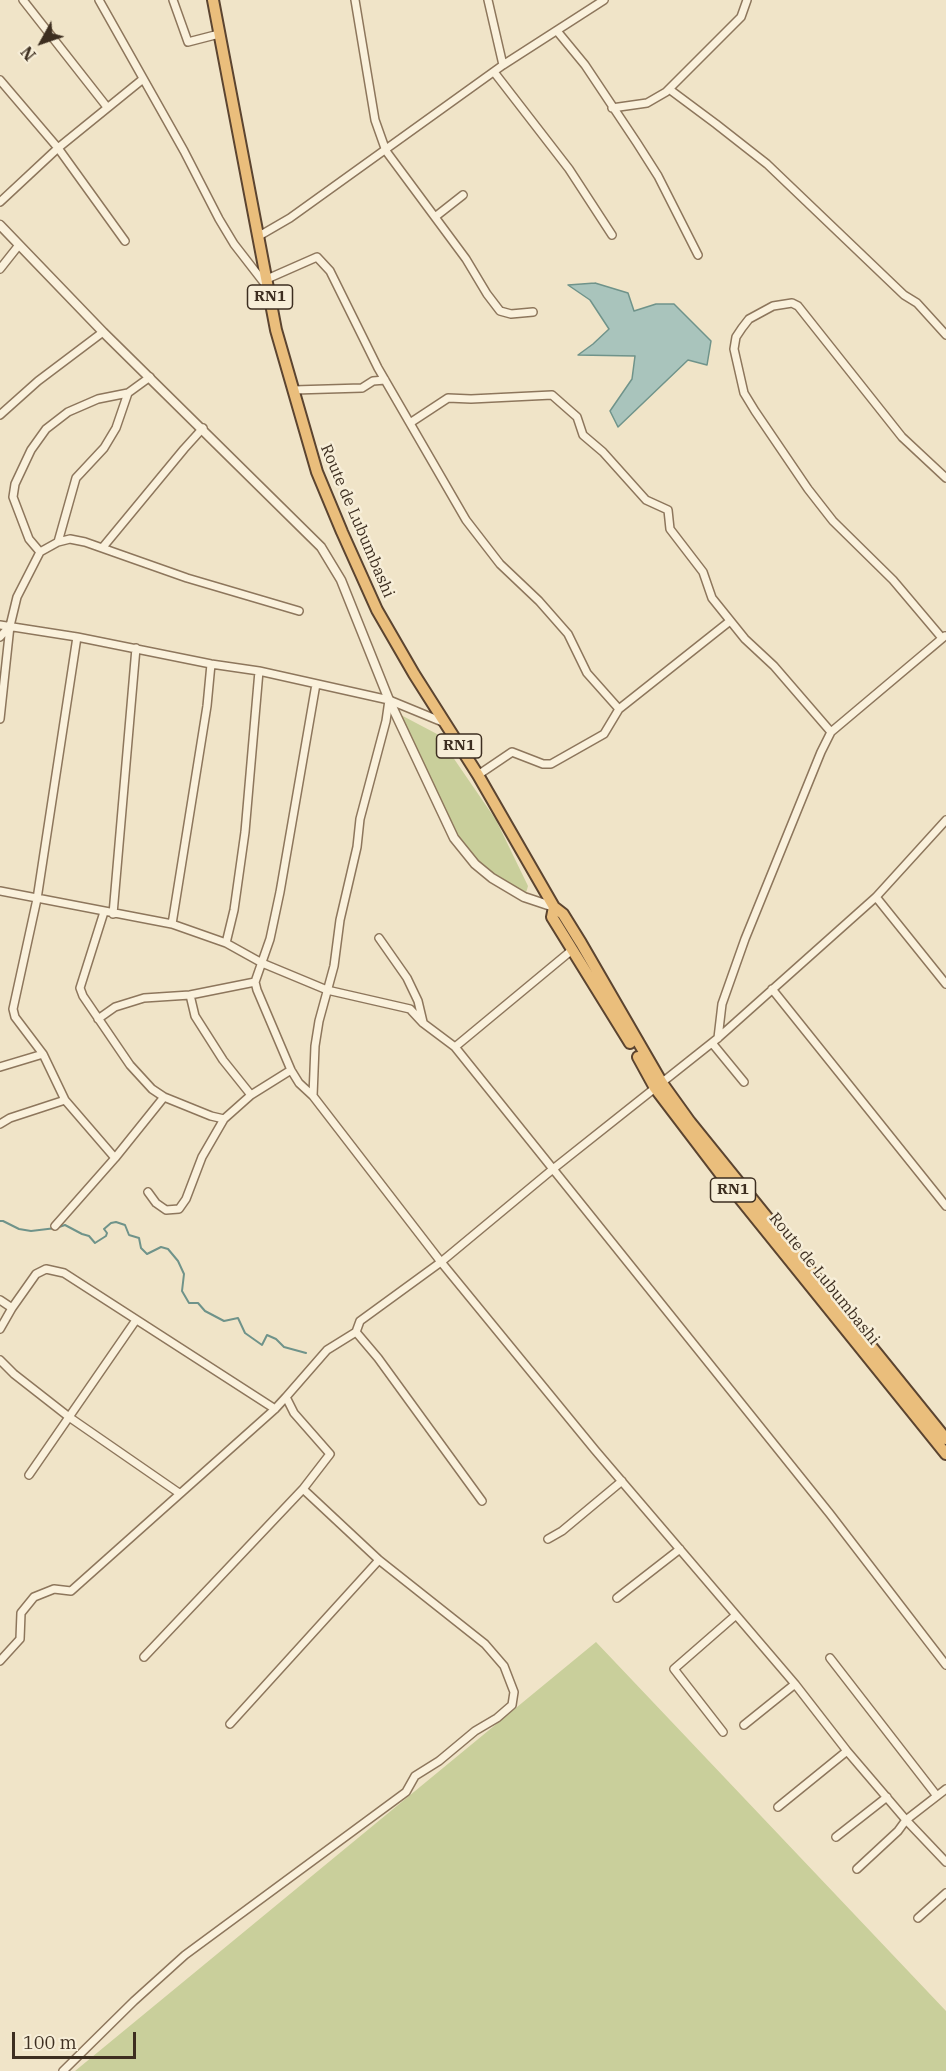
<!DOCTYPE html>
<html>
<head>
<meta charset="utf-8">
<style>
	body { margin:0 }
	#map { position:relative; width:946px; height:2071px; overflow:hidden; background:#f0e4c8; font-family:"IBM Plex Serif",serif }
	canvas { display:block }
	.north { position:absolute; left:12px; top:12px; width:60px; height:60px; -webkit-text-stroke:4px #f7eed8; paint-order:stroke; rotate:230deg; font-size:16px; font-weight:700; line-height:24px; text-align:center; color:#3d2e20 }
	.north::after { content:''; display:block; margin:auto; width:21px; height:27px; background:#3d2e20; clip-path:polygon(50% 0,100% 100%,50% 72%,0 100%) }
	.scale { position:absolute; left:12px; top:2032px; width:124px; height:27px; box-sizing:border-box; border:3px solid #3d2e20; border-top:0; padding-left:8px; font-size:18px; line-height:21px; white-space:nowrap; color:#3d2e20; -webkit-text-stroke:4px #f7eed8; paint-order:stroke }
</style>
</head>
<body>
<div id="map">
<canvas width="946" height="2071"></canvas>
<div class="north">N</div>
<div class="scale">100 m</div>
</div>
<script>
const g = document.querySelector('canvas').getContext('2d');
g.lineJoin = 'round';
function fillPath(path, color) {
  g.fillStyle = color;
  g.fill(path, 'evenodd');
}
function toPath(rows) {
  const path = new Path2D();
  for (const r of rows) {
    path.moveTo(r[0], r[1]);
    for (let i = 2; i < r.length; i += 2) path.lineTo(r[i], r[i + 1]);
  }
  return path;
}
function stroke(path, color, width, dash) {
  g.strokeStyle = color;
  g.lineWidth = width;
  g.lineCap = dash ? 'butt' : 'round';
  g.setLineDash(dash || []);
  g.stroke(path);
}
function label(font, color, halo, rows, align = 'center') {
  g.font = font + ' "IBM Plex Serif",serif';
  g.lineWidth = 5;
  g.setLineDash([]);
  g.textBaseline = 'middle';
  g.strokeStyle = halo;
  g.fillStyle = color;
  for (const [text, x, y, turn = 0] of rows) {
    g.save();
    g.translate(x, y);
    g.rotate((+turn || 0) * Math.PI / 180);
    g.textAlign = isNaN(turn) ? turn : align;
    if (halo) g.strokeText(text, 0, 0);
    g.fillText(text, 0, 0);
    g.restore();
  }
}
const green = toPath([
	[399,714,437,734,496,820,528,886,526,893,489,874,454,836],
	[596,1642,946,2011,946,2071,75,2071]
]);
const water = toPath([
	[595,283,628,293,634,311,656,304,674,304,711,341,707,365,688,360,618,427,610,411,632,379,635,356,578,355,593,344,609,329,590,300,568,285,595,283]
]);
const stream = toPath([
	[0,1221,3,1221,19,1229,31,1231,56,1228,65,1225,82,1234,89,1236,95,1243,106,1236,107,1233,104,1229,111,1223,116,1222,125,1225,129,1235,139,1238,141,1248,147,1254,161,1247,168,1249,178,1261,184,1274,182,1291,189,1303,198,1303,205,1311,224,1321,238,1318,245,1333,262,1345,267,1335,276,1339,284,1347,306,1353]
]);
const minor = toPath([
	[23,0,107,107],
	[99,0,184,151,219,219,234,244,265,284],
	[173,0,188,42,219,34],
	[355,0,375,120,386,151,466,259,487,294,500,311,511,314,533,312],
	[488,0,503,65],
	[557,31,585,65,637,143,658,176,698,255],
	[494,72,569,169,612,235],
	[0,80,58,148,125,241],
	[669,89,716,124,767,164,904,295,917,303,946,335],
	[612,108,647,103,666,92,741,17,747,0],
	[0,202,58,148,143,79],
	[435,217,463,195],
	[259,236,290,218,503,65,604,0],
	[0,269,19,245],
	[267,279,317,257,330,271,378,368,466,520,500,564,539,601,568,634,587,673,619,709,604,734,551,764,543,764,512,752,478,775],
	[294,390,362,388,373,381,385,380],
	[0,415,38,381,103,332],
	[410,423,448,398,471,399,552,395,577,417,583,435,603,452,646,500,668,510,670,529,703,572,712,598,745,639,774,666,831,732],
	[58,542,76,478,104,448,116,428,128,393,150,377],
	[103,547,184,449,203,428],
	[40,552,29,539,13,497,15,484,31,450,46,429,68,412,98,399,128,393],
	[0,625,77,637,211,664,259,671,389,700,445,723],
	[0,637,10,626],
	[77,637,37,899,13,1009,15,1017,43,1054,65,1100,115,1158],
	[942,638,893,580,833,521,808,489,755,411,744,393,734,349,736,337,742,328,749,319,773,306,792,303,798,306,902,437,946,478],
	[316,684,280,892,270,939,255,982,257,990,291,1070,299,1083,313,1096,441,1262,595,1450,795,1684,847,1751,906,1820,946,1789],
	[619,709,730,621],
	[0,719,10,626,17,597,40,552,58,542,70,539,85,542,187,578,299,611],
	[0,891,172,924,226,943,262,963,327,990,410,1009,423,1023,455,1047,830,1514,946,1665],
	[876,897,946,984],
	[104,912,80,988,83,996,130,1065,152,1089,164,1097,211,1116,224,1119,251,1095],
	[113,914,136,648],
	[172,924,207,706,211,664],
	[379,938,407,978,418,1001,423,1022],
	[226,943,234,910,245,832,259,671],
	[772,989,946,1206],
	[190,995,195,1016,223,1060,251,1095,291,1070],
	[98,1019,115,1007,144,998,190,995,255,982],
	[718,1038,722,1004,745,939,821,752,831,732,945,636],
	[712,1043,744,1082],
	[455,1047,572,950],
	[0,1067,43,1054],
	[313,1096,315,1046,319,1021,334,966,340,920,357,847,360,819,386,721,389,700],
	[0,1124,10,1118,65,1100],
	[148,1192,156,1203,166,1210,179,1209,186,1199,202,1157,224,1119],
	[55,1226,115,1158,164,1097],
	[0,1300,12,1308],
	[0,1329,12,1308,36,1274,46,1269,64,1273,275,1409],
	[356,1332,378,1358,482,1501],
	[0,1360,14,1374,69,1417,179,1493],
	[29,1475,136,1320],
	[548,1539,562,1531,622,1481],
	[617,1598,680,1549],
	[144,1657,303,1489],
	[830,1658,937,1796],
	[0,1661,20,1639,21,1613,34,1597,54,1589,71,1591,275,1409,286,1397],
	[230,1724,379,1560],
	[744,1725,795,1684],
	[723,1732,674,1669,736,1615],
	[778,1807,847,1751],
	[836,1837,887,1797],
	[857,1869,898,1831,906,1820,946,1862],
	[918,1918,946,1893],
	[63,2071,134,2001,185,1955,406,1792,415,1776,439,1761,475,1731,497,1718,512,1705,514,1692,504,1666,485,1644,379,1560,303,1489,330,1454,294,1413,286,1397,327,1350,356,1332,360,1321,441,1262,553,1169,718,1038,876,897,946,820]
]);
const tertiary = toPath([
	[0,225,103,332,321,547,341,580,389,700,454,838,475,864,492,878,524,897,554,907]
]);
const trunk = toPath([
	[213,0,276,330,317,472,342,532,377,610,414,674,478,775,554,907,563,914,581,943,662,1083,690,1122,946,1439],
	[554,907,552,917,630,1043],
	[638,1057,655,1088,725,1180,946,1454]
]);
const shields = [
	[270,297,45],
	[459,746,45],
	[733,1190,45]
];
const shieldNames = [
	["RN1",270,297],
	["RN1",459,746],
	["RN1",733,1190]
];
const streetNames = [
	["Route de Lubumbashi",357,521,67],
	["Route de Lubumbashi",824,1279,51]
];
fillPath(green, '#c9cf9b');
fillPath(water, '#a9c4bc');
stroke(water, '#6f938a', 1.5);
stroke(stream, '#6f938a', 2);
stroke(minor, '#8d765c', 10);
stroke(tertiary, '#8d765c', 11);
stroke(trunk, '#5b4430', 14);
stroke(minor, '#faf1dc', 7);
stroke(tertiary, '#faf1dc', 8);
stroke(trunk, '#eabe7c', 10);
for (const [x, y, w] of shields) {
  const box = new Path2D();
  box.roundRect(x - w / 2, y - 12, w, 24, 4.5);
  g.fillStyle = '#f7eed8';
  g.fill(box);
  stroke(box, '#3d2e20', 1.5);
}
label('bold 15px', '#3d2e20', null, shieldNames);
label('16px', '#3d2e20', '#f7eed8', streetNames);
</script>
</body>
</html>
